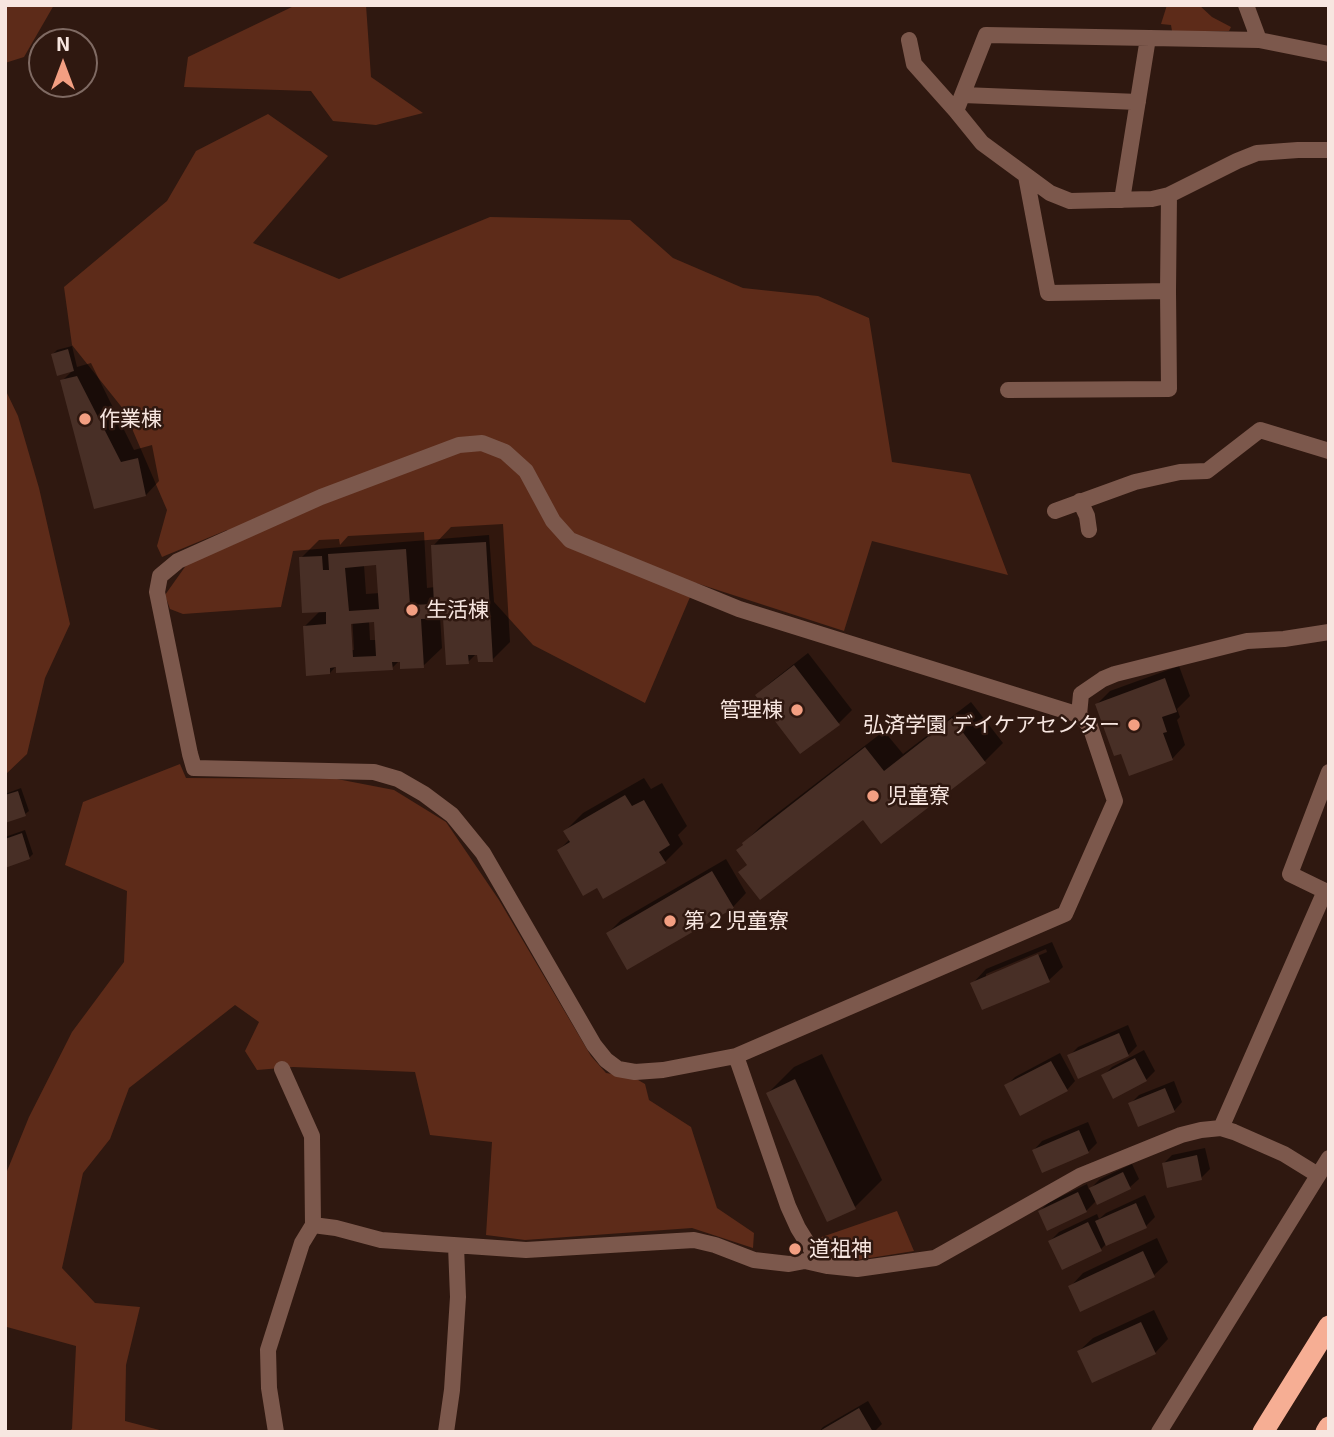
<!DOCTYPE html>
<html>
<head>
<meta charset="utf-8">
<style>
	body { margin:0 }
	#map { position:relative; width:1334px; height:1437px; overflow:hidden; background:#2f1810; font-family:"Exo 2",sans-serif }
	canvas { display:block }
	.frame { position:absolute; inset:0; border:7px solid #f7e6e0; pointer-events:none }
	.north { position:absolute; left:28px; top:28px; width:70px; height:70px; box-sizing:border-box; background:#2f1810; border:2px solid #7f6a63; border-radius:50%; rotate:0deg; font-size:19px; font-weight:700; line-height:28px; text-align:center; color:#f7e6e0 }
	.north::after { content:''; display:block; margin:auto; width:24px; height:32px; background:#f39f82; clip-path:polygon(50% 0,100% 100%,50% 72%,0 100%) }
</style>
</head>
<body>
<div id="map">
<canvas width="1334" height="1437"></canvas>
<div class="frame"></div>
<div class="north">N</div>
</div>
<script>
const g = document.querySelector('canvas').getContext('2d');
g.lineJoin = 'round';
function fillPath(path, color) {
  g.fillStyle = color;
  g.fill(path, 'evenodd');
}
function toPath(rows) {
  const path = new Path2D();
  for (const r of rows) {
    path.moveTo(r[0], r[1]);
    for (let i = 2; i < r.length; i += 2) path.lineTo(r[i], r[i + 1]);
  }
  return path;
}
function stroke(path, color, width, dash) {
  g.strokeStyle = color;
  g.lineWidth = width;
  g.lineCap = dash ? 'butt' : 'round';
  g.setLineDash(dash || []);
  g.stroke(path);
}
function label(font, color, halo, rows, align = 'center') {
  g.font = font + ' "Exo 2","Noto Sans JP",sans-serif';
  g.lineWidth = 5;
  g.setLineDash([]);
  g.textBaseline = 'middle';
  g.strokeStyle = halo;
  g.fillStyle = color;
  for (const [text, x, y, turn = 0] of rows) {
    g.save();
    g.translate(x, y);
    g.rotate((+turn || 0) * Math.PI / 180);
    g.textAlign = isNaN(turn) ? turn : align;
    if (halo) g.strokeText(text, 0, 0);
    g.fillText(text, 0, 0);
    g.restore();
  }
}
const green = toPath([
	[5,5,54,5,24,57,5,63],
	[296,5,366,5,371,77,423,113,376,125,333,121,311,91,184,87,188,57],
	[1167,5,1199,5,1212,17,1231,27,1229,31,1172,31,1171,25,1161,24],
	[268,114,328,156,253,243,339,279,490,217,630,220,673,258,743,288,818,296,869,318,892,462,970,474,1008,575,872,541,844,631,696,583,645,703,533,645,494,602,489,535,293,551,281,607,183,614,170,609,165,595,187,564,234,544,227,530,162,557,157,546,167,510,124,410,72,345,64,287,167,201,196,151],
	[5,389,18,416,39,488,70,624,45,678,27,754,5,775],
	[180,764,186,778,337,779,394,790,446,822,499,900,591,1056,606,1073,633,1077,645,1084,649,1100,691,1127,717,1208,754,1233,753,1248,692,1228,525,1240,486,1235,492,1142,430,1135,415,1072,293,1067,257,1070,245,1051,259,1022,235,1005,129,1088,110,1139,83,1173,62,1268,95,1303,140,1307,126,1365,125,1421,167,1432,68,1432,72,1429,76,1346,7,1327,5,1316,5,1176,29,1117,72,1032,124,962,127,891,65,865,83,802],
	[897,1211,914,1251,851,1261,818,1244,816,1239]
]);
const shadow = toPath([
	[72,346,77,367,91,363,134,450,152,445,159,481,146,495,96,507,62,381,73,370,53,354,57,350],
	[503,524,510,642,492,660,477,653,468,662,445,616,440,616,442,648,423,666,401,659,392,668,337,665,330,673,304,627,320,611,301,558,319,540,339,539,340,545,348,536,424,532,427,588,435,587,433,546,451,527],
	[378,563,380,593,366,594,364,565],
	[349,615,352,615,354,650,351,650],
	[369,621,375,621,377,640,370,640],
	[808,653,852,710,839,723,757,695,771,682],
	[1179,666,1190,696,1177,709,1180,717,1177,720,1185,745,1172,759,1122,751,1097,704,1110,691],
	[971,702,1003,743,985,761,882,841,864,818,749,864,744,843,762,825,884,731,903,754],
	[644,778,651,789,662,783,687,826,678,835,683,844,665,862,597,886,559,850,570,839,565,831,583,813],
	[21,788,29,811,25,814,5,821,5,794],
	[25,830,33,854,29,858,5,866,5,837],
	[726,859,746,893,733,907,608,933,621,920],
	[1052,942,1063,967,1049,980,973,983,986,969],
	[1046,949,1047,952,986,978,986,974],
	[1128,1025,1137,1046,1128,1055,1069,1056,1078,1047],
	[1144,1050,1155,1071,1146,1080,1103,1076,1112,1067],
	[1060,1053,1075,1081,1067,1090,1006,1086,1015,1077],
	[822,1054,882,1180,855,1207,828,1220,768,1093,794,1067],
	[1174,1081,1182,1102,1174,1111,1130,1104,1139,1095],
	[1088,1122,1097,1143,1088,1152,1034,1150,1042,1141],
	[1205,1148,1210,1169,1201,1178,1163,1164,1172,1155],
	[1132,1164,1139,1179,1130,1187,1097,1200,1086,1211,1040,1211,1048,1203,1087,1184,1089,1190,1100,1179],
	[1145,1195,1155,1217,1146,1226,1106,1244,1101,1249,1050,1241,1059,1232,1097,1214,1099,1219,1106,1213],
	[1157,1238,1168,1262,1154,1275,1070,1287,1083,1273],
	[1154,1310,1168,1339,1155,1353,1079,1351,1093,1338],
	[868,1401,882,1424,874,1432,819,1432,823,1427]
]);
const building = toPath([
	[68,349,74,371,57,376,51,354],
	[77,376,121,462,138,458,146,496,94,509,60,380],
	[486,542,493,662,478,662,477,655,468,655,469,664,446,665,443,618,421,619,424,668,400,669,400,662,392,662,393,670,336,673,336,667,330,668,330,674,306,676,303,626,326,624,326,612,302,613,299,557,322,556,323,570,329,570,328,554,406,549,410,605,434,604,431,545],
	[376,565,379,609,349,611,345,568],
	[471,601,472,613,460,614,459,602],
	[374,622,376,656,353,657,351,624],
	[794,665,840,725,800,754,755,695],
	[1165,678,1177,712,1162,717,1167,732,1163,733,1173,760,1129,776,1121,754,1114,756,1095,704],
	[952,718,986,763,881,844,863,820,760,900,738,872,747,865,736,850,743,845,742,843,865,747,884,771],
	[18,791,26,816,5,823,5,795],
	[625,795,632,806,644,800,670,845,659,852,666,863,603,899,597,888,583,896,557,850,570,842,563,831],
	[22,833,30,859,5,868,5,839],
	[712,871,734,908,627,970,606,933],
	[1038,954,1050,982,982,1010,970,983],
	[1119,1033,1129,1056,1078,1079,1067,1055],
	[1135,1058,1147,1081,1113,1099,1101,1075],
	[1051,1061,1068,1091,1020,1116,1004,1085],
	[795,1079,856,1209,827,1222,766,1093],
	[1165,1088,1175,1112,1138,1127,1128,1103],
	[1079,1130,1089,1153,1042,1173,1032,1150],
	[1197,1155,1202,1180,1167,1188,1162,1163],
	[1123,1172,1131,1189,1097,1205,1089,1188],
	[1078,1192,1087,1212,1047,1231,1038,1211],
	[1136,1203,1147,1228,1106,1246,1095,1221],
	[1088,1222,1102,1251,1062,1270,1048,1241],
	[1143,1251,1155,1277,1080,1312,1068,1286],
	[1141,1322,1156,1354,1092,1383,1077,1351],
	[859,1408,873,1432,818,1432]
]);
const street = toPath([
	[1246,5,1259,40],
	[909,40,914,64,956,111,982,143,1050,193,1070,201,1152,199,1169,195,1237,161,1257,153,1298,150,1329,150],
	[963,95,1138,102],
	[956,111,986,35,1259,40,1329,54],
	[1026,176,1048,293,1168,291],
	[1122,200,1148,38],
	[1008,390,1169,389,1168,291,1169,195],
	[482,443,505,452,526,471,553,521,570,540,739,609,1079,715,1090,726,1115,801,1065,914,736,1056,663,1070,635,1072,618,1069,606,1060,594,1045,483,853,452,815,424,794,398,779,374,772,194,768,190,754,157,592,160,576,178,561,321,497,459,445,482,443],
	[1080,501,1087,516,1089,530],
	[1055,511,1135,482,1180,472,1207,471,1260,430,1329,451],
	[1079,715,1081,694,1103,679,1115,674,1247,641,1284,639,1329,632],
	[736,1056,788,1206,798,1228,811,1249,828,1266,857,1269,935,1258,1080,1176,1181,1135,1201,1130,1221,1128,1234,1132,1284,1154,1318,1175],
	[282,1069,312,1136,313,1225],
	[1221,1128,1325,891,1290,874,1329,772],
	[276,1432,269,1388,268,1350,302,1243,313,1225,336,1228,381,1240,526,1250,694,1240,715,1245,754,1260,789,1264,805,1261,827,1266],
	[446,1432,452,1390,458,1297,456,1246],
	[1159,1432,1329,1158]
]);
const highway = toPath([
	[1263,1432,1329,1326],
	[1326,1432,1329,1427]
]);
const markers = [
	[85,419,7,"#f39f82"],
	[412,610,7,"#f39f82"],
	[797,710,7,"#f39f82"],
	[1134,725,7,"#f39f82"],
	[873,796,7,"#f39f82"],
	[670,921,7,"#f39f82"],
	[795,1249,7,"#f39f82"]
];
const poiNames = [
	["作業棟",99,419],
	["生活棟",426,610],
	["管理棟",783,710,"right"],
	["弘済学園 デイケアセンター",1120,725,"right"],
	["児童寮",887,796],
	["第２児童寮",684,921],
	["道祖神",809,1249]
];
fillPath(green, '#5d2b19');
fillPath(shadow, '#0007');
fillPath(building, '#482f26');
stroke(street, '#7c584c', 16);
stroke(highway, '#f6ae94', 21);
for (const [x, y, r, color] of markers) {
  const dot = new Path2D();
  dot.arc(x, y, r, 0, 2 * Math.PI);
  g.fillStyle = color;
  g.fill(dot);
  stroke(dot, '#2f1810', 2.5);
}
label('21px', '#f7e6e0', '#2f1810', poiNames, 'left');
</script>
</body>
</html>
